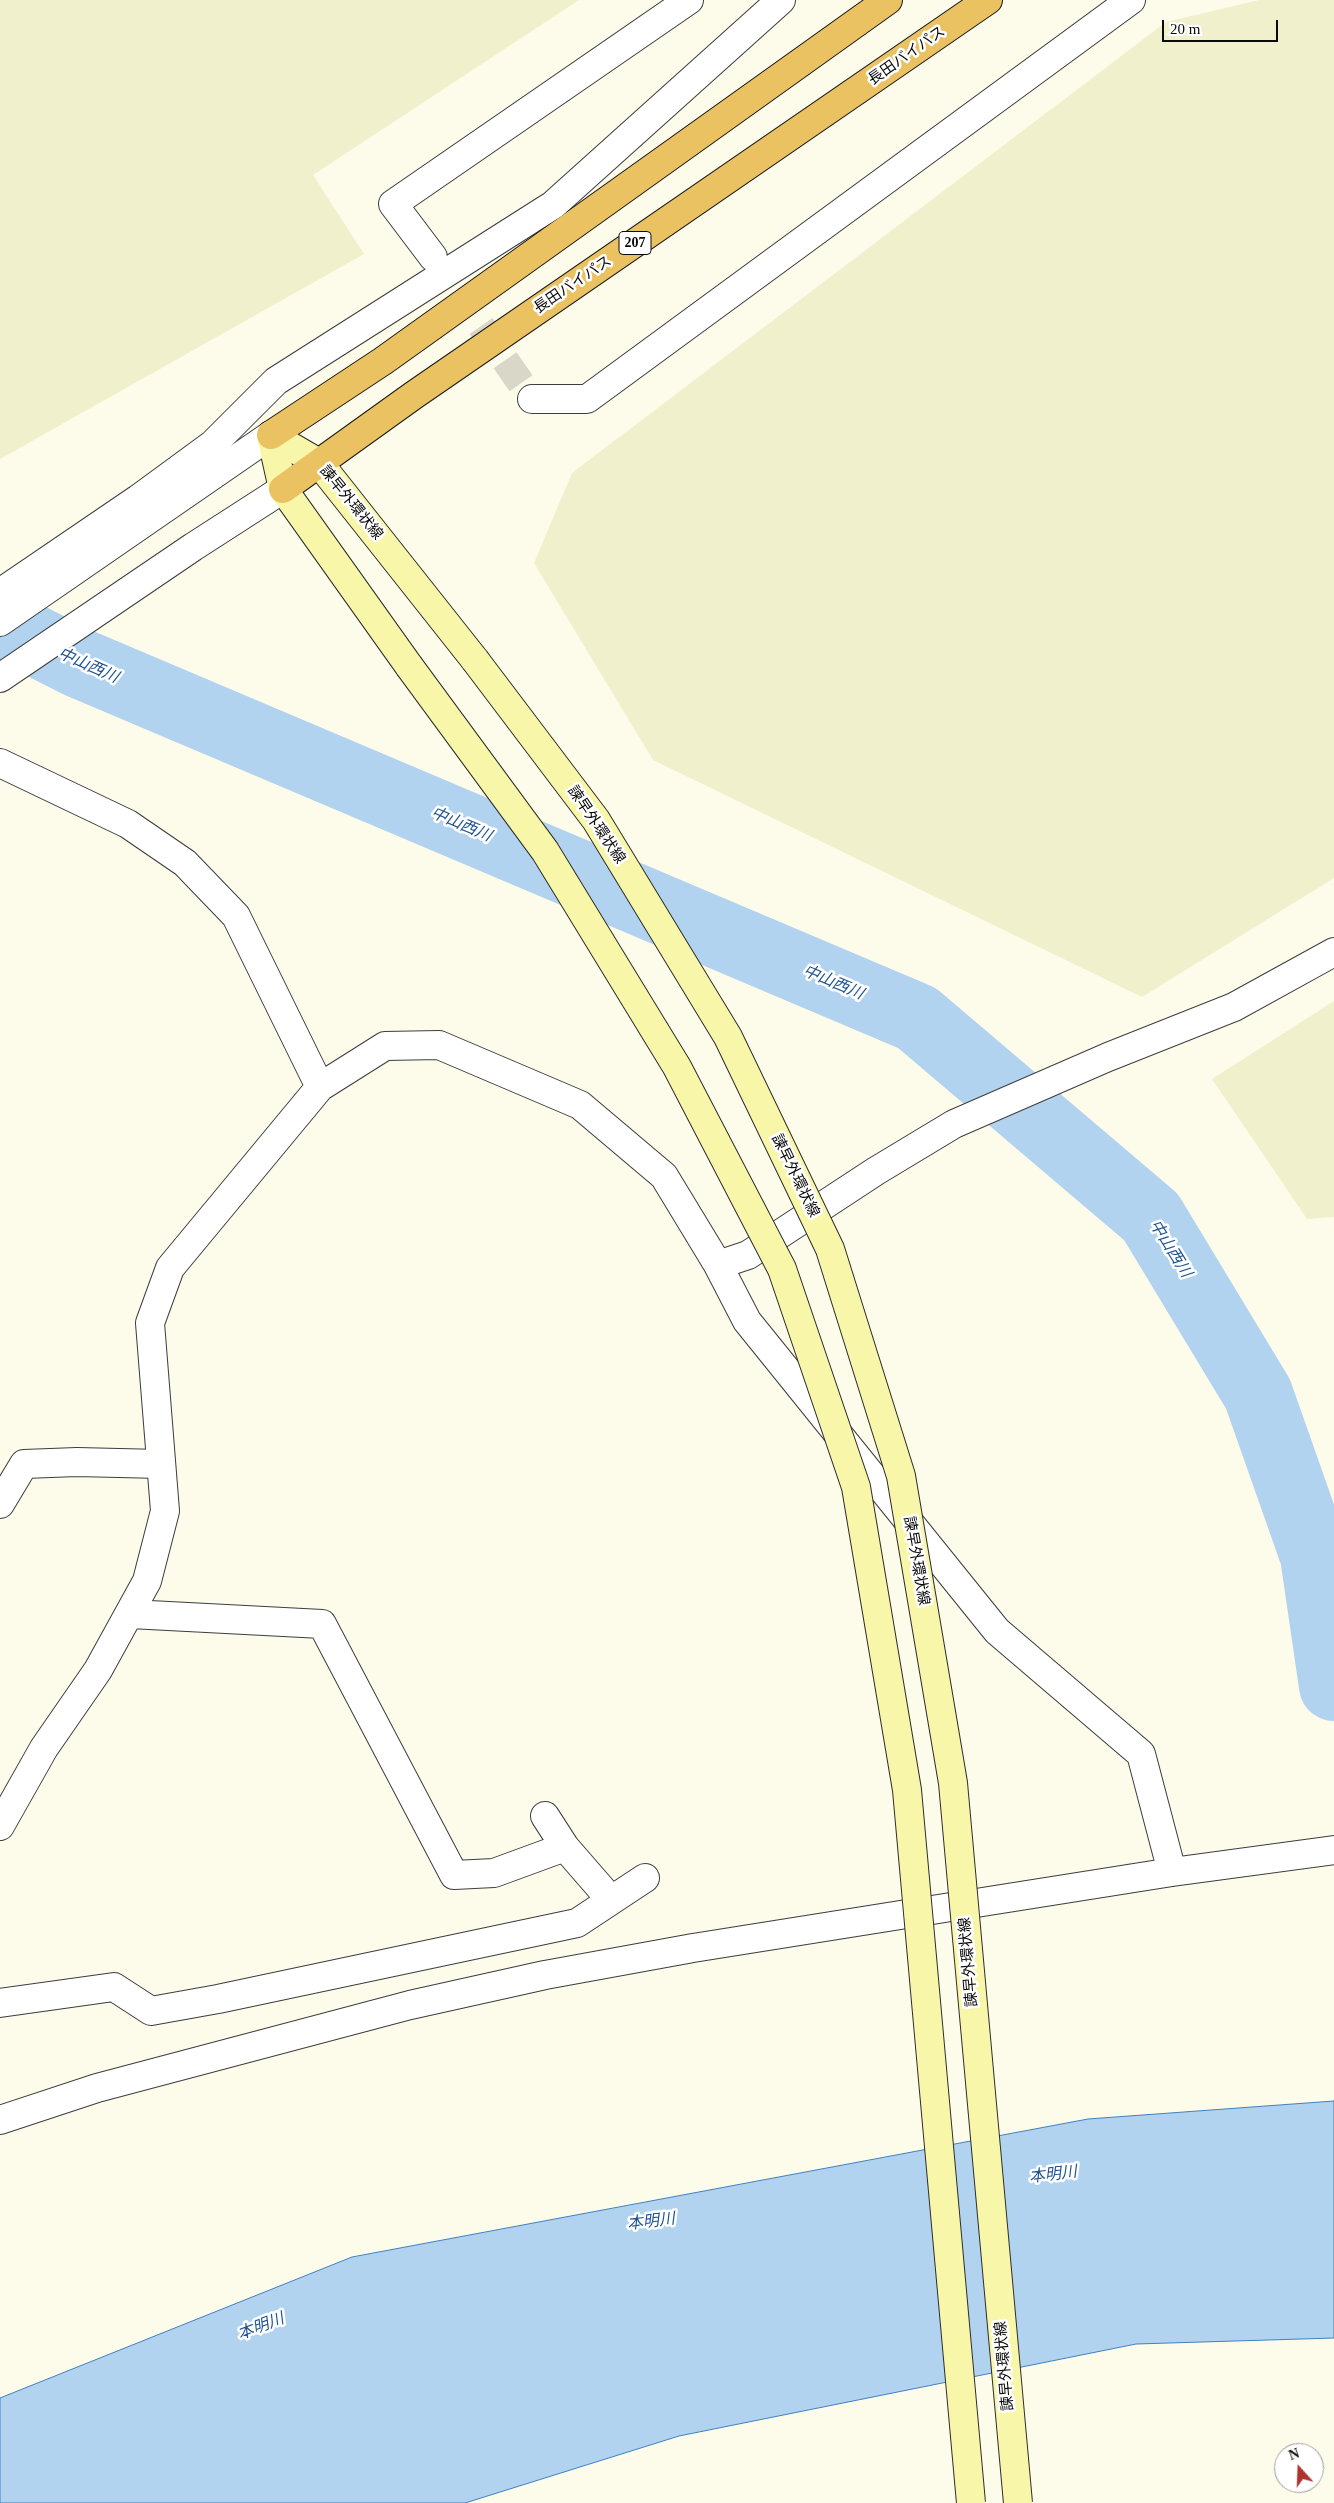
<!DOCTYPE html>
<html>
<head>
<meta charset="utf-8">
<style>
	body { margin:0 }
	#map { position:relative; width:1334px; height:2503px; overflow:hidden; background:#fdfbe9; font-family:"Times New Roman",serif }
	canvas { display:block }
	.north { position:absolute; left:1274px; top:2443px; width:50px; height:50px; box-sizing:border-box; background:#fff; border:1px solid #9d9d9d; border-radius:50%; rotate:340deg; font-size:14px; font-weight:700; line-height:20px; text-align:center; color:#0a0a0a }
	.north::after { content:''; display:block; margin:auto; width:18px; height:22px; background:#ae352f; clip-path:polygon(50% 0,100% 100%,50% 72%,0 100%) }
	.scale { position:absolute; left:1162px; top:20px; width:116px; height:22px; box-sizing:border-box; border:2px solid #0a0a0a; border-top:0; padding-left:6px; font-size:15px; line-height:18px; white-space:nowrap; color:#0a0a0a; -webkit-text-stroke:4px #fff; paint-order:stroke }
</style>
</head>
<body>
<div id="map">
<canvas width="1334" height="2503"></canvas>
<div class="north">N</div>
<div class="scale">20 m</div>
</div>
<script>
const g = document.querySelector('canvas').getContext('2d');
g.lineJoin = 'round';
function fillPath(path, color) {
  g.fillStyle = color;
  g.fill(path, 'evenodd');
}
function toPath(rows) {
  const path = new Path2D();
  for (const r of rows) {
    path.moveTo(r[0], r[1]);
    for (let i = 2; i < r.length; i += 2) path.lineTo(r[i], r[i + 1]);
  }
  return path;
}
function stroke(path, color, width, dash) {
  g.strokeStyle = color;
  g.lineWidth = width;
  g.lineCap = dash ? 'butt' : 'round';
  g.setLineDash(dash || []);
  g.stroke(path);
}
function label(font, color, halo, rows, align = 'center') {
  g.font = font + ' "Times New Roman","Noto Sans JP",serif';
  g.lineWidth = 5;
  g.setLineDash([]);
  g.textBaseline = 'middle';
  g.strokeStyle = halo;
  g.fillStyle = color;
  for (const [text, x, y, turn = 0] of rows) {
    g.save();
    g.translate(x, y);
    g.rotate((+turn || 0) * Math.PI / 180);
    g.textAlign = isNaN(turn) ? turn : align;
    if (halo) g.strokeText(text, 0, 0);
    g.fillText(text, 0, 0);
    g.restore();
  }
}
const farmland = toPath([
	[0,0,579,0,313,175,364,254,0,459],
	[1259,0,1334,0,1334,878,1142,997,653,760,534,563,572,473,1166,22],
	[1334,1001,1334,1217,1307,1219,1212,1079]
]);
const water = toPath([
	[1334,2101,1334,2338,1136,2344,679,2436,465,2503,0,2503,0,2398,352,2257,1088,2119,1334,2101]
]);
const river = toPath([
	[0,623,79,663,917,1018,1151,1217,1258,1394,1315,1556,1334,1686]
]);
const minorTunnel = toPath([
	[433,257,532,399]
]);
const minor = toPath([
	[433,257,393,204,689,0],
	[532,399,587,399,1131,0],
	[0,593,138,499,213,444,276,381,553,205,781,0],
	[0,763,128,824,185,863,236,916,320,1087],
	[718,1265,748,1255,876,1171,954,1124,1108,1057,1234,1007,1334,952],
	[0,1504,24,1464,77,1462,161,1464],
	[130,1614,322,1624,454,1875,494,1873,565,1847],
	[545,1816,565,1847,611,1900],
	[0,1826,44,1748,98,1670,147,1581,165,1511,150,1323,170,1268,320,1087,385,1046,439,1045,580,1105,664,1176,718,1265,747,1321,997,1631,1141,1754,1172,1872],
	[0,2003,114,1987,151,2011,218,1999,577,1923,645,1878],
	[0,2120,97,2088,410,2005,545,1975,693,1948,913,1913,1172,1872,1334,1850]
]);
const tertiary = toPath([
	[0,622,271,435],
	[0,678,193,547,283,489]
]);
const secondary = toPath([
	[271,435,319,463,475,660],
	[271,435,283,489,409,666]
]);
const trunk = toPath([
	[271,435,383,361,888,0],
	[283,489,414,395,988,0]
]);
const secondaryBridge = toPath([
	[475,660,596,820,728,1037,830,1249,901,1476,953,1783,1018,2503],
	[409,666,545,851,677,1067,782,1269,856,1487,907,1790,971,2503]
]);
const shields = [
	[635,243,32]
];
const shieldNames = [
	["207",635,243]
];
const streetNames = [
	["長田バイパス",907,56,-35],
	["長田バイパス",573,285,-34],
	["諫早外環状線",351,503,51],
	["諫早外環状線",596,825,56],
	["諫早外環状線",795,1176,64],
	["諫早外環状線",916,1561,80],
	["諫早外環状線",969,1962,-95],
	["諫早外環状線",1005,2366,-95]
];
const waterNames = [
	["中山西川",88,666,24],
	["中山西川",461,825,23],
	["中山西川",833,983,23],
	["中山西川",1170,1249,58],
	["本明川",1053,2175,-7],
	["本明川",651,2222,-7],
	["本明川",261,2327,-21]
];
fillPath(farmland, '#f0f1cc');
fillPath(water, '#b2d3f0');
stroke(water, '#3f81c1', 1);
stroke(river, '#b2d3f0', 70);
stroke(minorTunnel, '#d9d7c8', 28, [28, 14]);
stroke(minor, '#3d3d3d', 30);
stroke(tertiary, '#3d3d3d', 30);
stroke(secondary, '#2c2c2c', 30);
stroke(trunk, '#1b1b1b', 30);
stroke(minor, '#fff', 28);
stroke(tertiary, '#fff', 28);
stroke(secondary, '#f8f7a9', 28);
stroke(trunk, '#eac262', 28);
stroke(secondaryBridge, '#2c2c2c', 30, []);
stroke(secondaryBridge, '#f8f7a9', 28);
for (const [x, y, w] of shields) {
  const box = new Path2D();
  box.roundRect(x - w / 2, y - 11.5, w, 23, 4);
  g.fillStyle = '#fff';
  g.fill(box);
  stroke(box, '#0a0a0a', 1);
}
label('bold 14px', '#0a0a0a', null, shieldNames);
label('15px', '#0a0a0a', '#fff', streetNames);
label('italic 16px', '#1f5491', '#fff', waterNames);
</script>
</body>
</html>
